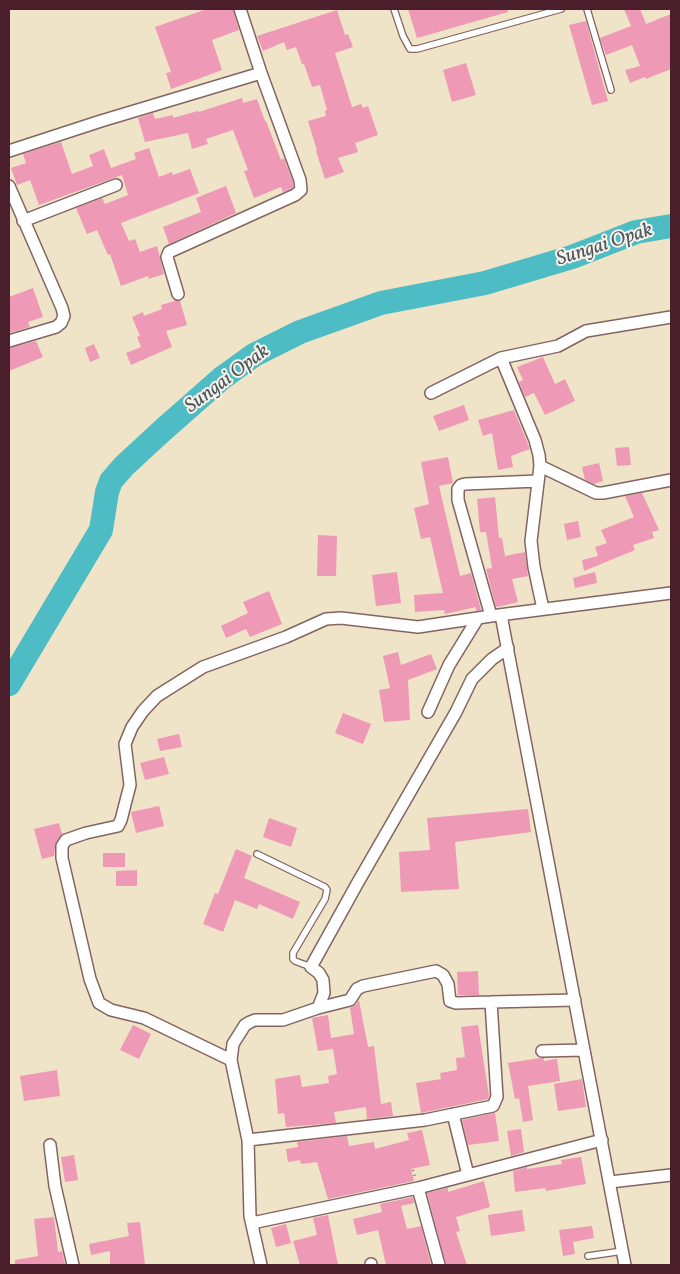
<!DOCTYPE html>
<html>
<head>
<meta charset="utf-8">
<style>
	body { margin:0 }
	#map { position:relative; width:680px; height:1274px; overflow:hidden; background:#efe4c7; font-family:Vollkorn,serif }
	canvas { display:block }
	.frame { position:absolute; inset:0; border:10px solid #4a1f2b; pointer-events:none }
</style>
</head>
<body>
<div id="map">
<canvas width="680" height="1274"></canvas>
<div class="frame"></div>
</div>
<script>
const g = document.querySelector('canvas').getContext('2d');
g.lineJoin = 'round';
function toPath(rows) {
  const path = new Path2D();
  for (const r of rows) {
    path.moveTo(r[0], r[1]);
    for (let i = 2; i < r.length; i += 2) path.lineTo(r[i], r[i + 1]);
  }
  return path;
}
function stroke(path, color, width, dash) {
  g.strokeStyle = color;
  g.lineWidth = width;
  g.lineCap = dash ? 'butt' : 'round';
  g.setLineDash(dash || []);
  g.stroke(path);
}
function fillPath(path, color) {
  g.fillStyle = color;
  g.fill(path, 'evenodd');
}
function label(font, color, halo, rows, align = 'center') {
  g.font = font + ' Vollkorn,serif';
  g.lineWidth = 4;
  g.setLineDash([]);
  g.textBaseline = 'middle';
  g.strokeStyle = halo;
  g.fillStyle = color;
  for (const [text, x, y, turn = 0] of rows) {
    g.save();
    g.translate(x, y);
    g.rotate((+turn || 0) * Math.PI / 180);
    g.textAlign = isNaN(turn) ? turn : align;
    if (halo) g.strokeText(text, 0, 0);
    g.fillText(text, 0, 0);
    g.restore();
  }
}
const river = toPath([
	[9,684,101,530,107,492,111,481,124,466,163,430,222,378,254,355,300,332,381,303,485,283,572,257,636,232,671,226]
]);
const building = toPath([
	[207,9,233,9,239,30,212,40,222,70,171,89,166,73,171,72,155,27],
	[408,9,508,9,508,12,417,38],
	[624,9,640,9,646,24,671,14,671,69,646,79,645,77,630,83,625,70,640,66,632,45,606,55,600,38,631,26],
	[337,10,345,35,348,34,353,47,335,53,352,107,361,104,363,108,368,106,378,135,355,143,358,152,338,158,344,172,325,179,316,151,317,151,308,121,326,116,325,111,327,110,320,85,312,87,304,64,302,64,296,47,287,50,284,42,263,51,257,36],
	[586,21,608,101,592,105,569,25],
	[466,63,476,95,452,102,443,70],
	[242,98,243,103,257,99,265,121,266,121,281,160,284,158,293,182,293,187,291,189,283,192,281,187,254,198,244,171,248,170,233,130,206,139,208,144,192,149,188,133,145,142,138,118,153,113,155,119,173,115,173,118,198,111,199,112],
	[61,142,72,174,93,166,89,155,104,149,111,168,136,159,134,153,149,148,159,177,172,172,173,175,190,169,199,193,121,223,129,241,135,239,140,252,157,246,164,274,149,279,148,276,121,286,110,254,108,255,97,230,87,234,76,208,102,198,105,204,128,195,122,175,39,205,30,180,17,185,11,168,26,163,23,154],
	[226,186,236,213,169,244,163,227,201,212,196,198],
	[33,288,43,317,28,322,30,327,9,333,9,297],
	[175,301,180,301,187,325,166,331,172,347,131,365,126,353,141,347,137,337,140,336,132,317,143,312,144,316,162,309,161,305],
	[36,341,43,357,9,371,9,348],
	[94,344,100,358,90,362,85,348],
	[543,357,555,384,565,379,575,401,545,415,534,393,525,397,519,382,523,380,517,367],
	[464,405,469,420,439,431,433,416],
	[514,410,530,449,511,456,513,467,498,470,492,433,483,436,478,420],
	[629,447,631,465,617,466,615,448],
	[448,457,453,483,439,486,460,576,471,573,481,610,476,611,476,607,445,614,444,610,415,612,414,595,443,593,430,537,421,539,414,508,429,504,421,462],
	[599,463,603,481,594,484,585,480,582,467],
	[642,493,659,530,652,532,654,538,633,545,635,550,584,571,582,560,598,556,595,547,607,543,601,530,634,517,625,496],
	[495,497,499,538,502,538,505,556,525,552,528,576,512,579,518,602,502,606,496,607,486,569,492,568,486,532,480,532,477,499],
	[578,521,581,537,567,540,564,524],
	[318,535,337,536,336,576,317,576],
	[397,572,401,603,376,606,372,575],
	[595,572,597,583,575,588,573,578],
	[269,591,282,624,250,637,246,629,226,638,221,626,248,613,243,602],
	[398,652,401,665,431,654,437,669,408,680,410,720,384,722,379,690,390,688,383,656],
	[343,713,371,724,363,744,335,733],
	[179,734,182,747,160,751,157,739],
	[164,757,169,774,145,780,140,763],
	[159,806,164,826,136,833,131,812],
	[528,809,531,832,455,842,459,889,401,892,399,852,430,850,427,818],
	[269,818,297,828,291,847,263,837],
	[59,823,62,834,56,842,54,856,42,859,34,829],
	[236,849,252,856,244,878,300,902,293,919,259,904,257,909,235,900,223,932,203,924,215,893,218,894],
	[103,853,125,853,125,867,103,867],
	[137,870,137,886,116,886,116,871],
	[478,971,479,995,458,995,457,972],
	[359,1000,368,1047,374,1046,381,1104,391,1102,393,1116,367,1119,366,1107,334,1112,336,1123,286,1127,284,1113,278,1114,275,1079,300,1075,302,1087,329,1083,328,1076,337,1074,333,1049,318,1051,312,1018,328,1015,331,1038,354,1034,350,1008,356,1005],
	[133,1025,151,1034,139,1059,120,1050],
	[478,1025,489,1096,488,1099,421,1113,416,1083,441,1079,440,1073,457,1070,456,1058,465,1057,461,1027],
	[540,1058,544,1058,544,1061,557,1059,560,1081,528,1086,533,1120,523,1122,519,1098,515,1099,508,1063],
	[57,1070,60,1096,24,1101,20,1076],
	[582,1079,586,1107,558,1111,554,1084],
	[495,1113,499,1141,468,1145,462,1120],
	[521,1129,524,1152,511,1156,507,1131],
	[422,1130,430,1165,411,1169,414,1181,328,1199,317,1162,301,1164,300,1160,288,1162,286,1149,298,1147,297,1142,347,1136,349,1146,374,1142,375,1149,409,1140,407,1133],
	[74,1155,78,1180,65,1182,61,1157],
	[581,1157,586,1184,546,1191,545,1188,515,1192,513,1171,527,1167,527,1169,562,1164,561,1160],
	[484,1181,490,1207,456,1217,460,1231,456,1232,467,1265,446,1265,427,1193,448,1188,448,1192],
	[413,1197,414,1203,401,1206,407,1229,421,1226,431,1265,386,1265,378,1230,357,1235,353,1219,382,1212,380,1204],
	[522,1210,525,1231,491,1236,488,1215],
	[328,1215,338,1265,300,1265,293,1241,317,1235,313,1218],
	[54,1217,58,1252,62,1251,65,1265,15,1265,15,1260,38,1256,34,1219],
	[140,1222,145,1265,110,1265,110,1251,91,1255,89,1244,129,1236,127,1223],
	[286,1224,291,1243,276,1247,271,1228],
	[592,1226,594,1238,573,1242,575,1254,563,1256,559,1230]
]);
const path = toPath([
	[413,1170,415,1177]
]);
const service = toPath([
	[394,9,403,36,410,49,417,49,561,9],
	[587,9,611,90],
	[257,854,325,887,327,890,325,899,293,953,293,959,295,961,311,967],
	[588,1256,623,1251]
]);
const minor = toPath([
	[9,151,101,121,261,73,240,9],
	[9,186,62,308,64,316,61,323,56,327,9,341],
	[23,221,116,185],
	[178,294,167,257,169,252,295,195,301,190,300,180,261,73],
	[501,358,535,440,539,455,540,466,531,541,534,567,543,609],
	[431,393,501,358,558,346,586,331,671,317],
	[540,466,596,493,603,493,671,480],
	[501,615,625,1265],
	[491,616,458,500,458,489,461,485,465,484,538,481],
	[428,712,449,665,478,618],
	[318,1008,350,1000,357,989,363,986,436,971,443,975,448,984,450,1001,456,1003,491,1002],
	[542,1051,584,1050],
	[231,1060,144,1018,111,1010,99,1003,90,979,62,858,62,846,66,840,86,833,118,826,121,820,130,785,125,744,132,727,143,711,157,696,203,667,286,637,326,619,341,618,418,627,491,616,671,593],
	[453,1114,468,1175],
	[248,1140,425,1120,493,1106,497,1097,491,1002,575,1000],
	[50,1145,55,1186,73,1265],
	[610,1182,671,1175],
	[418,1188,439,1265],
	[252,1223,418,1188,602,1140],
	[371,1264,371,1265],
	[261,1265,250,1216,248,1140,231,1060,233,1044,245,1025,250,1022,255,1020,283,1020,318,1008,324,993,323,980,319,973,311,967,357,884,456,712,472,679,492,659,508,648]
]);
const waterNames = [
	["Sungai Opak",605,246,-18],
	["Sungai Opak",228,380,-37]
];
stroke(river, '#4ebcc5', 24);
fillPath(building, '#ee99b6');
stroke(service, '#846462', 8);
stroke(minor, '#846462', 14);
stroke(path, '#846462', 2.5, [1, 4]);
stroke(service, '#fff', 5.5);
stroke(minor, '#fff', 11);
label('italic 20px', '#4b5661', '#f7f3e8', waterNames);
</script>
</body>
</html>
